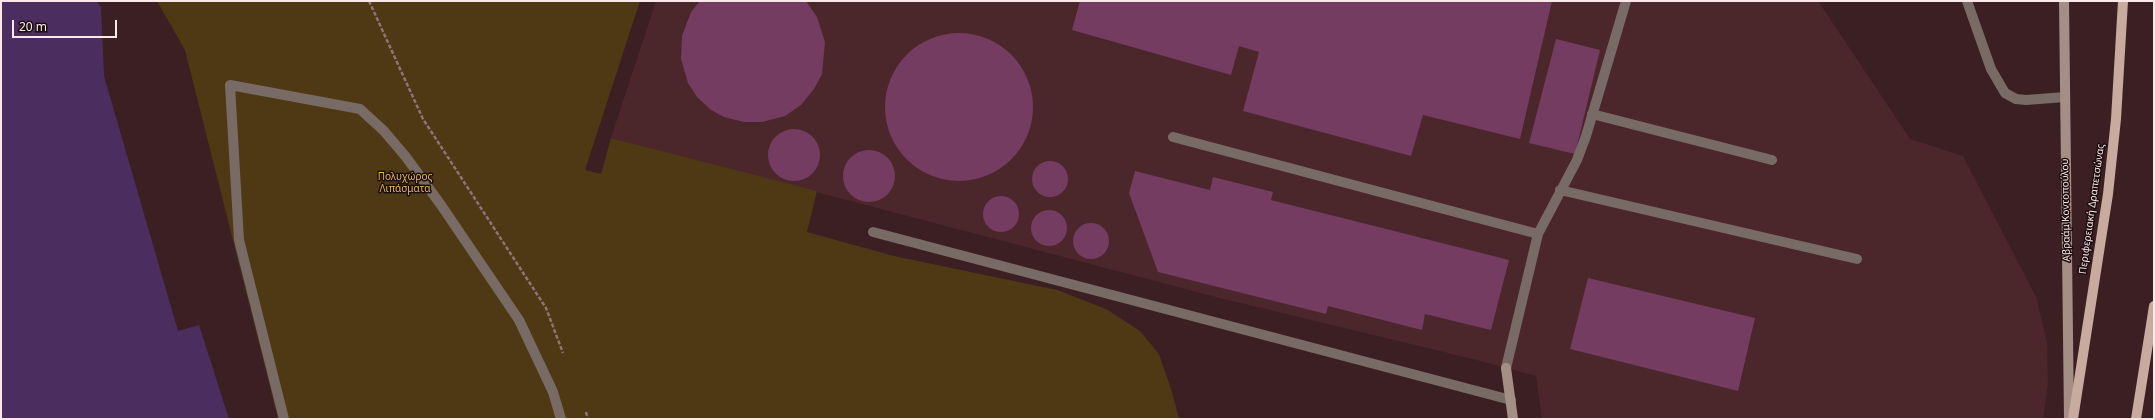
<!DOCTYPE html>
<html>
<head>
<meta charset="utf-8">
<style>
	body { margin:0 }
	#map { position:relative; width:2155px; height:420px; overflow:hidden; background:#3c1f22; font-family:"Noto Sans",sans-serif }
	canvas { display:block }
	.frame { position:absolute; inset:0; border:2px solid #fde8e9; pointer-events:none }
	.scale { position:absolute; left:12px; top:20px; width:105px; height:18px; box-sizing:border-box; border:2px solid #fde8e9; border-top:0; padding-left:5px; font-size:12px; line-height:14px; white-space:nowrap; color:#fde8e9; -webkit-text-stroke:3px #1b0e0f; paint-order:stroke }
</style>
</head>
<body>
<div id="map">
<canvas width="2155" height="420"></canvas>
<div class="frame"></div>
<div class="scale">20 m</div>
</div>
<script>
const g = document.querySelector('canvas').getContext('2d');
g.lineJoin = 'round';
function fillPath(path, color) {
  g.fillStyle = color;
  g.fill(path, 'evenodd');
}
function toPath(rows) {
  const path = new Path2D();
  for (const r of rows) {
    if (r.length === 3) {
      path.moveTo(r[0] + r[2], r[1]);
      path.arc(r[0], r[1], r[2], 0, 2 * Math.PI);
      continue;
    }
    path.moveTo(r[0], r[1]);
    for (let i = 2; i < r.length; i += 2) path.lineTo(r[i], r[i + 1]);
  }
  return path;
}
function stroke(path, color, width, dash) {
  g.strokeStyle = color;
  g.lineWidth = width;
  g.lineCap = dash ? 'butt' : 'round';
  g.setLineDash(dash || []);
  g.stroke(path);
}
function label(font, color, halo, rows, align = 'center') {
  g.font = font + ' "Noto Sans",sans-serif';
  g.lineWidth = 3;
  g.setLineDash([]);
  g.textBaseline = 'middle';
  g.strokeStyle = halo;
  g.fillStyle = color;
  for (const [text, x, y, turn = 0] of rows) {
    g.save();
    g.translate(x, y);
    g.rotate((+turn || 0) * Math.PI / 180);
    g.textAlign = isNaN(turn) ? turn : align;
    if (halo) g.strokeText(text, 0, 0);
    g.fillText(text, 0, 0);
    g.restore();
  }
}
const built = toPath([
	[656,1,1818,1,1910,139,1963,156,2036,297,2047,342,2048,385,2043,419,1542,419,1536,376,1473,359,1216,297,611,138]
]);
const green = toPath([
	[157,1,640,1,585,170,601,174,611,138,817,191,807,232,894,256,1057,290,1106,309,1140,331,1159,354,1172,392,1179,419,278,419,185,50]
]);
const water = toPath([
	[1,1,96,1,101,7,104,76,178,331,199,325,229,419,1,419]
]);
const building = toPath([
	[700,1,806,1,817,17,825,42,822,74,814,89,801,105,785,116,762,122,744,122,724,117,711,110,697,97,688,83,681,59,682,36,691,12],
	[1080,1,1552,1,1520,139,1423,115,1411,156,1243,111,1259,52,1239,46,1231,75,1072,30],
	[959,107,74],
	[1556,39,1600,50,1575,154,1529,143],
	[794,155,26],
	[869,176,26],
	[1050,179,18],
	[1135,171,1210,190,1213,177,1273,192,1271,200,1509,260,1491,330,1425,314,1422,330,1328,306,1326,314,1158,272,1129,193],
	[1001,214,18],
	[1049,228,18],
	[1091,241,18],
	[1588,278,1755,318,1738,391,1570,349]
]);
const path = toPath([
	[369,1,423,119,546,308,563,353],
	[586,412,588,419]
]);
const lane = toPath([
	[1967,1,1991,69,2005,93,2016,99,2026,100,2065,97],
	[1592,114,1772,160],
	[1173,137,1538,234],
	[1560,190,1857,259],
	[873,232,1511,400],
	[1506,368,1538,234,1577,160,1586,136,1626,1]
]);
const street = toPath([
	[284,419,239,240,230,85,360,109,384,131,406,157,441,205,519,320,553,392,561,419]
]);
const secondary = toPath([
	[2064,1,2069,419],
	[1506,368,1513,419]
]);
const primary = toPath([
	[2073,419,2108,194,2116,119,2123,1],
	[2136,419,2154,306]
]);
const parkNames = [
	["Πολυχώρος",405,177],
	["Λιπάσματα",405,189]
];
const streetNames = [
	["Περιφερειακή Δραπετσώνας",2092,209,-82],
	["Αβραάμ Κοντοπούλου",2066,210,-91]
];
fillPath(built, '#4b272b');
fillPath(green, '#4e3914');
fillPath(water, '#4c2d60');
fillPath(building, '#733c60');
stroke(path, '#8d7476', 2.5, [4, 2]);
stroke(lane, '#786a64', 10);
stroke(street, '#786a64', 10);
stroke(secondary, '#a58f85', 10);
stroke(primary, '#c8ab9e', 10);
label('10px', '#e8b45d', '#1b0e0f', parkNames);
label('10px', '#fde8e9', '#1b0e0f', streetNames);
</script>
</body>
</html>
